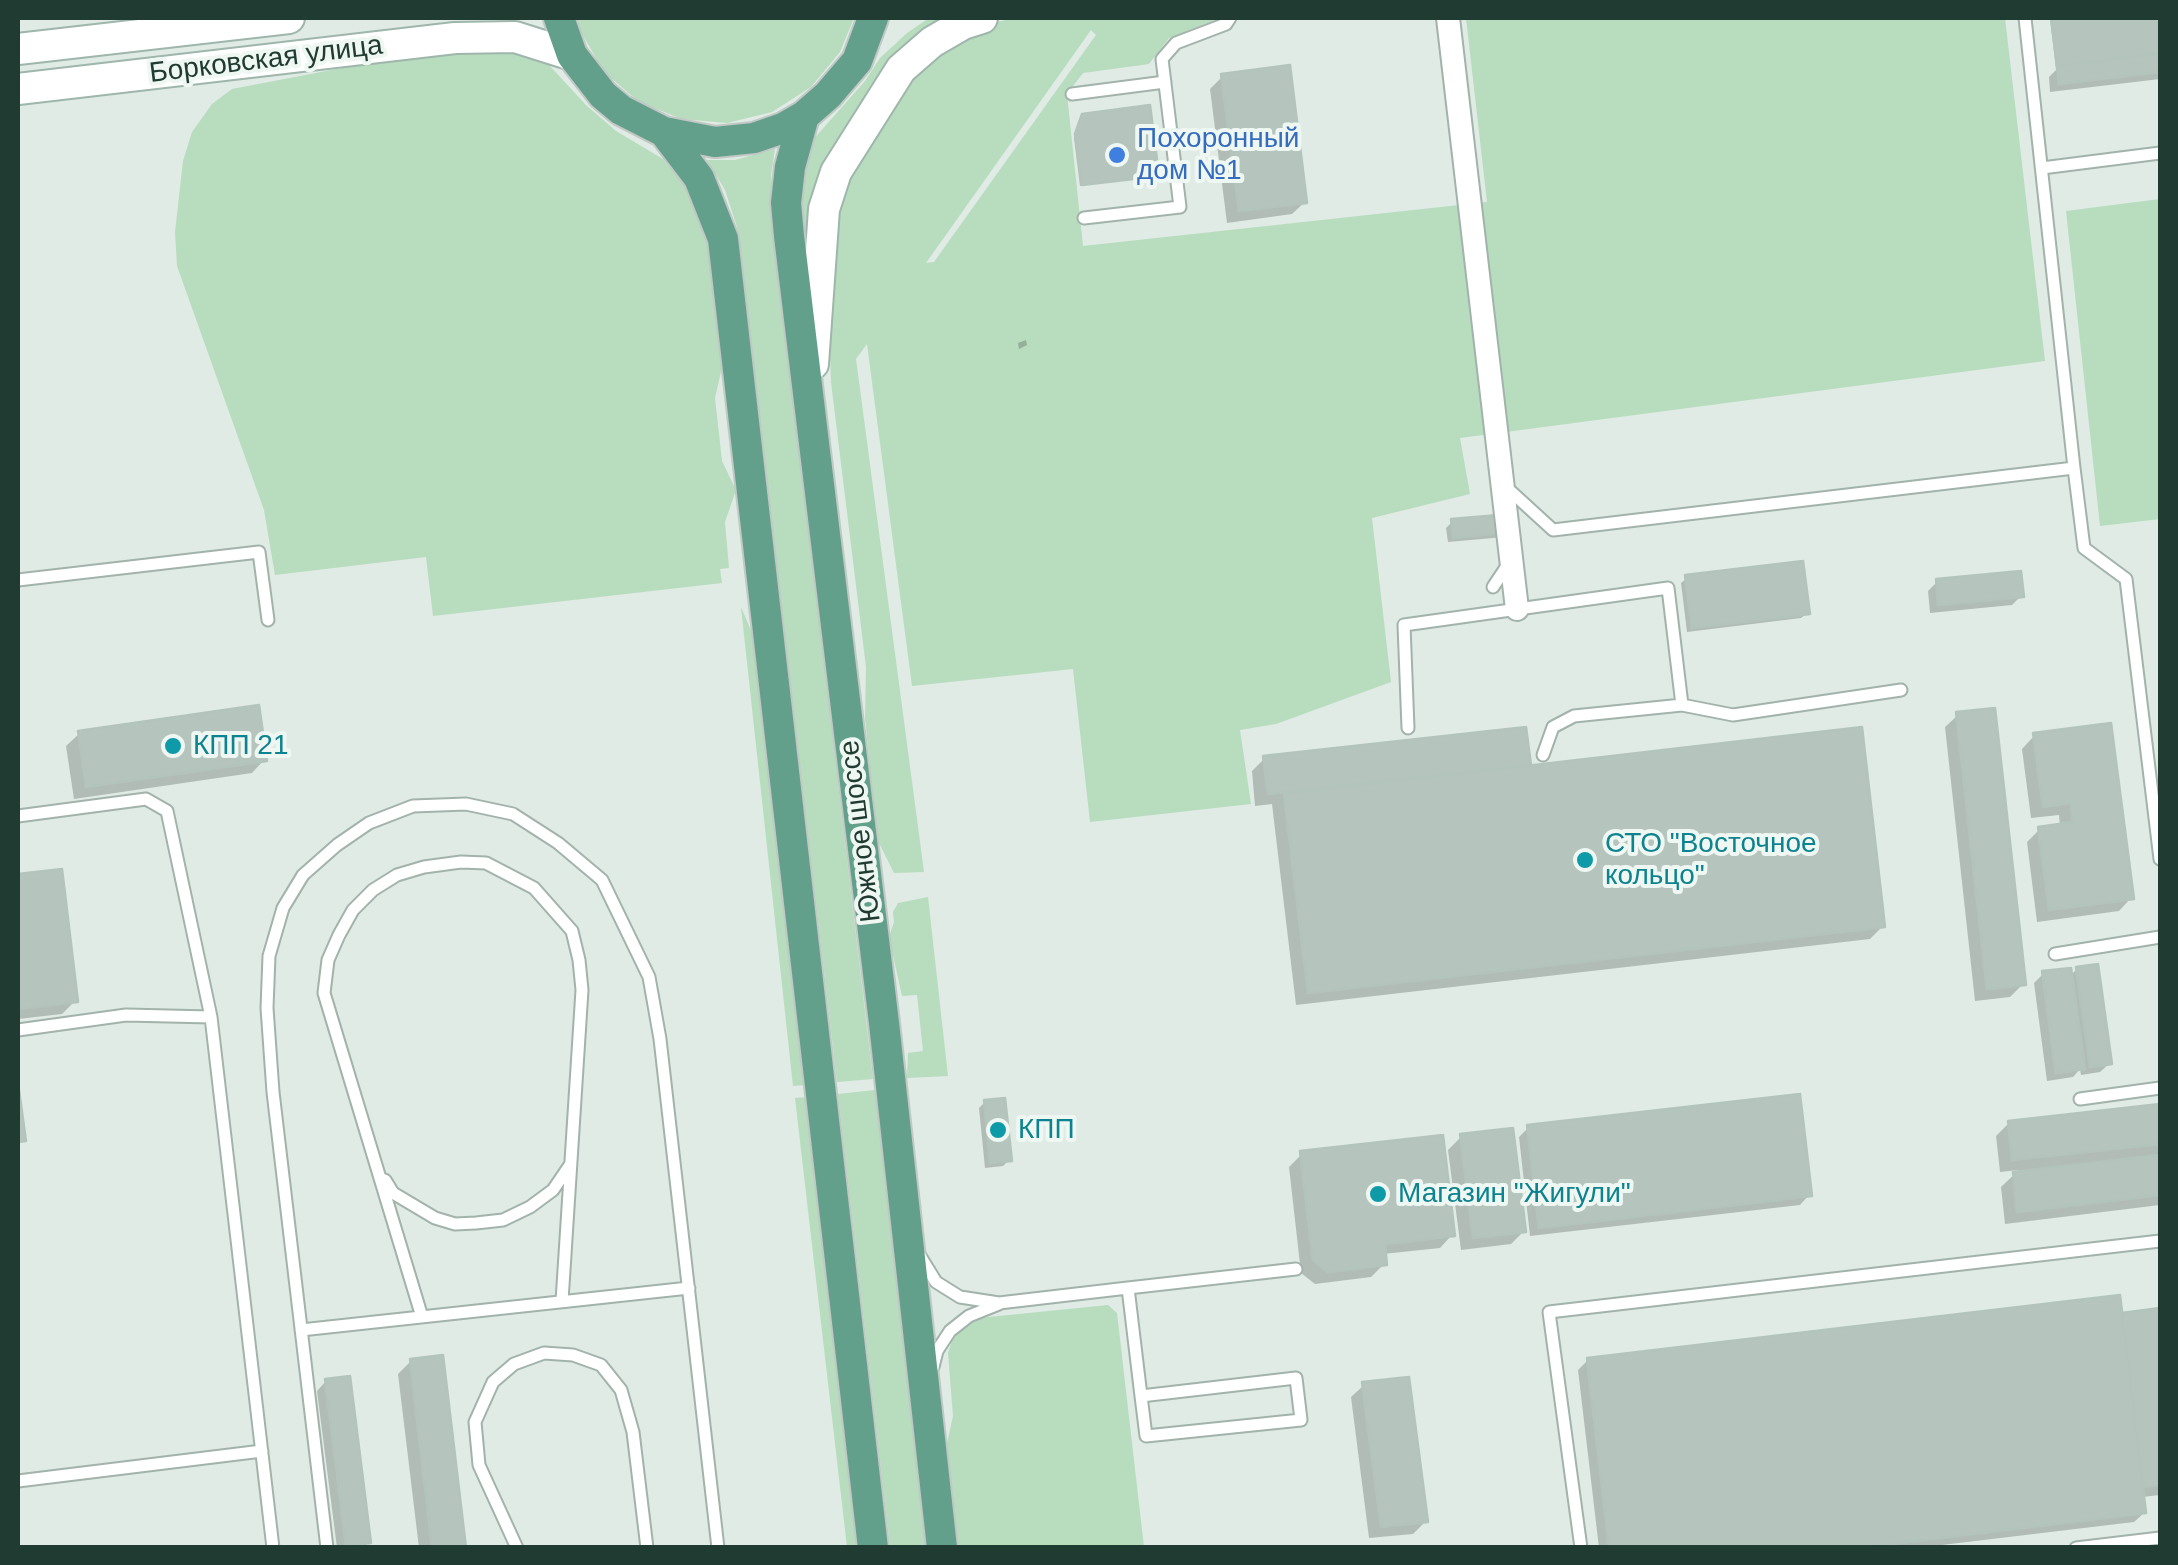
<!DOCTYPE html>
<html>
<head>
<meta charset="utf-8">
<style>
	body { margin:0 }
	#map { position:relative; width:2178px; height:1565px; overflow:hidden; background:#dfebe4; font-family:Arial,sans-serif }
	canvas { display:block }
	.frame { position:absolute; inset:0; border:20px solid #203b31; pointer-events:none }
</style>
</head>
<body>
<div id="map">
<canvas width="2178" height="1565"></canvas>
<div class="frame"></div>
</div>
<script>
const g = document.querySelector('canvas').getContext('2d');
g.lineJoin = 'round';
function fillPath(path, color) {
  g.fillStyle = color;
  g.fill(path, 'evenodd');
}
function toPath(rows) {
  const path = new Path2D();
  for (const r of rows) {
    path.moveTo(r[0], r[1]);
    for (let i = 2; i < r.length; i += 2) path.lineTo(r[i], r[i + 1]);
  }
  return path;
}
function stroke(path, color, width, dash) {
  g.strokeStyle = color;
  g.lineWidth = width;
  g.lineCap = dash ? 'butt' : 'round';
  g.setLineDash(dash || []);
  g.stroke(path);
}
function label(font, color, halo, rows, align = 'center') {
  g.font = font + ' Arial,sans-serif';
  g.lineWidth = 8;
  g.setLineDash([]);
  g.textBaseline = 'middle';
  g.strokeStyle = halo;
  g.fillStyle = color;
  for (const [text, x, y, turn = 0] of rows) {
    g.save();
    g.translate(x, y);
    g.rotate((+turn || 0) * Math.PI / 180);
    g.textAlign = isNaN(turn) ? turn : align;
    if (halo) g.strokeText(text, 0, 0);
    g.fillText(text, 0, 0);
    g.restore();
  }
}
const green = toPath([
	[577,18,854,18,840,52,811,87,772,112,727,123,682,119,639,102,604,72,581,32],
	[929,18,950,18,806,248,800,186,811,142,865,81,880,58,907,33],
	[1015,18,1220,18,1169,38,1149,64,1083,73,1067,94,1083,246,1487,202,1466,18,2005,18,2045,361,1460,438,1470,494,1372,518,1391,682,1276,724,1240,730,1251,804,1090,822,1073,669,912,686,867,344,856,359,924,872,894,873,877,839,865,718,866,667,831,382,828,294,842,175,921,66,983,25],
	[1091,30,1096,35,934,262,926,263],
	[478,44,537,56,549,65,586,105,616,131,663,159,697,201,707,225,723,363,715,398,722,461,736,490,725,522,729,568,720,569,722,583,433,616,426,557,275,575,264,510,177,266,175,232,183,161,192,132,212,104,232,89,342,68,341,55],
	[775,149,771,175,771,215,873,1079,837,1082,737,227,725,190,707,160,735,160],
	[2160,199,2160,519,2100,526,2066,211],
	[741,607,753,635,807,1085,793,1086],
	[928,897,948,1076,907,1078,908,1053,923,1051,917,995,902,996,889,937,894,922,893,912,898,903],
	[875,1090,927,1547,890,1547,838,1094],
	[808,1097,860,1547,847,1547,795,1098],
	[1108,1305,1117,1313,1144,1547,957,1547,946,1448,953,1416,948,1353,952,1340,968,1323,979,1318]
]);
const shadow = toPath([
	[2050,18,2160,18,2160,79,2050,92,2049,77,2056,70],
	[1222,77,1305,202,1292,214,1227,223,1210,89],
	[1081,119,1156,175,1080,186,1074,138],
	[1026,340,1027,345,1019,349,1018,343],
	[1509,516,1505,537,1448,542,1446,528,1452,522],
	[1687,578,1807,613,1801,618,1687,632,1681,583],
	[1937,582,2021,596,2012,605,1930,613,1928,591],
	[1958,715,2023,984,2010,997,1975,1001,1945,727],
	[1524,730,1528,768,1883,926,1870,939,1296,1005,1272,804,1255,806,1252,771,1264,759],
	[79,734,264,760,252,773,74,799,66,746],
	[2034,736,2131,898,2119,911,2037,922,2027,842,2039,830,2060,827,2059,815,2031,818,2022,749],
	[60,872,75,1001,62,1014,18,1019,18,877],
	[2077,969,2110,1063,2100,1072,2081,1075,2080,1069,2073,1077,2047,1081,2034,983,2043,974,2070,976],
	[985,1102,1009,1160,1003,1166,985,1168,979,1108],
	[2160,1106,2160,1155,2158,1158,2160,1157,2160,1205,2005,1224,2001,1187,2019,1170,2000,1172,1996,1136,2009,1123],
	[1528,1128,1809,1195,1800,1205,1530,1236,1519,1137],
	[1461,1137,1524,1231,1511,1244,1461,1250,1448,1150],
	[1302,1154,1452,1235,1440,1248,1383,1254,1384,1264,1371,1277,1315,1284,1301,1273,1289,1167],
	[2160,1311,2160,1495,2142,1497,2144,1513,2134,1522,1917,1548,1599,1548,1578,1370,1588,1360,2120,1319],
	[411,1361,464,1548,419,1548,398,1374],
	[326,1381,369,1542,363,1548,337,1548,317,1391],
	[1364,1385,1426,1521,1413,1534,1369,1538,1351,1397]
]);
const building = toPath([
	[2051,18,2160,18,2160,53,2057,66,2051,18],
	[2160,53,2160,72,2059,84,2057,66,2160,53],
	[1290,65,1307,203,1239,211,1221,74,1290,65],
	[1150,105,1159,176,1082,185,1075,134,1082,114,1150,105],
	[1511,514,1513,532,1453,538,1451,519,1511,514],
	[1803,561,1810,614,1692,628,1685,575,1803,561],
	[2021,571,2024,597,1938,605,1936,579,2021,571],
	[259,705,267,761,86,787,78,731,259,705],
	[1995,708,2026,985,1987,989,1956,712,1995,708],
	[2111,723,2134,899,2049,910,2038,827,2073,822,2071,803,2043,807,2033,733,2111,723],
	[1526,727,1531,765,1268,794,1263,756,1526,727],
	[1862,727,1885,927,1308,993,1284,794,1862,727],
	[62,869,78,1002,18,1009,18,874,62,869],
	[2098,964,2112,1064,2090,1067,2076,967,2098,964],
	[2071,968,2085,1069,2056,1073,2042,971,2071,968],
	[18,1083,26,1141,18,1142,18,1083],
	[1800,1094,1812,1196,1539,1228,1527,1125,1800,1094],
	[1005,1098,1012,1161,990,1163,984,1100,1005,1098],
	[2160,1104,2160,1144,2012,1160,2008,1121,2160,1104],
	[1513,1128,1526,1232,1473,1238,1460,1134,1513,1128],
	[1443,1135,1455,1236,1385,1244,1387,1265,1328,1272,1313,1260,1300,1151,1443,1135],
	[2160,1155,2160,1195,2017,1212,2013,1172,2160,1155],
	[2120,1295,2146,1513,1858,1548,1609,1548,1587,1358,2120,1295],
	[2160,1308,2160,1485,2143,1487,2122,1313,2160,1308],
	[443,1355,466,1548,432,1548,410,1359,443,1355],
	[350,1376,371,1543,346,1546,325,1379,350,1376],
	[1409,1377,1428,1522,1381,1527,1362,1382,1409,1377]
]);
const lane = toPath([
	[2025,18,2074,468],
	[1072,94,1165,82],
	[2042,168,2160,153],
	[1084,218,1180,207,1162,59,1176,43,1226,24,1230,18],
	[1506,487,1553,530,2074,468,2084,548,2126,579,2160,859],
	[18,580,259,552,268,620],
	[1493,587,1509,563],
	[1682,705,1733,715,1901,690],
	[1408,728,1404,625,1668,588,1682,705,1574,716,1553,727,1543,755],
	[18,816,146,799,167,811,211,1017,273,1548],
	[2055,954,2160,937],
	[18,1030,126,1015,211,1017],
	[2080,1099,2160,1088],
	[385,1180,393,1193,435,1218,455,1224,476,1223,503,1220,530,1207,553,1190,570,1165],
	[920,1256,936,1282,960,1297,999,1303,1128,1288,1141,1396,1146,1436,1301,1420,1296,1378,1141,1396],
	[1128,1288,1296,1269],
	[422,1317,324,993,328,960,339,935,353,910,373,890,397,875,424,867,461,862,486,863,534,888,572,931,579,960,582,990,562,1301],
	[301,1330,689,1288],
	[933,1367,937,1351,950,1331,969,1316,999,1304],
	[18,1481,262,1451],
	[327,1548,273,1092,267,1008,269,956,283,908,303,875,337,845,369,823,413,806,466,804,513,814,558,843,602,880,649,977,660,1039,718,1548],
	[517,1548,479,1465,475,1422,493,1382,514,1364,544,1353,573,1355,601,1365,621,1390,633,1432,647,1548],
	[1581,1548,1549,1312,2160,1241],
	[2076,1548,2160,1538]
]);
const street = toPath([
	[1448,18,1517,609]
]);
const secondary = toPath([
	[18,49,289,18],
	[18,89,455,38,515,37,572,55],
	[813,364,824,209,836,172,901,69,932,42,963,24,982,18]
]);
const primary = toPath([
	[559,18,572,55,603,95,621,110,664,132,715,142,754,138,783,128,804,116,828,95,857,61,873,18],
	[804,116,790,167,786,203,789,236,884,1023,942,1548],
	[664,132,699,178,723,239,873,1548]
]);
const markers = [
	[1117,155,10,"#3f7fe0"],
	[173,746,10,"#0f9aa8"],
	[1585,860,10,"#0f9aa8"],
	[998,1130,10,"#0f9aa8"],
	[1378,1194,10,"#0f9aa8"]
];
const streetNames = [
	["Борковская улица",266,60,-7],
	["Южное шоссе",861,831,-97]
];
const shopNames = [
	["Похоронный",1137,139],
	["дом №1",1137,171]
];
const cultureNames = [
	["КПП 21",193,746],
	["СТО \"Восточное",1605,844],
	["кольцо\"",1605,876],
	["КПП",1018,1130],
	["Магазин \"Жигули\"",1398,1194]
];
fillPath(green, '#b8dcbe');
fillPath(shadow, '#0003');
fillPath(building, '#b5c5bd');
stroke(building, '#b2c4bb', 2.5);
stroke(lane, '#a2b3ab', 15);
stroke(street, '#a2b3ab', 26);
stroke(secondary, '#9eb6ab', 34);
stroke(primary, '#c1c8c5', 34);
stroke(lane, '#fff', 11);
stroke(street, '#fff', 22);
stroke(secondary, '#fff', 30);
stroke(primary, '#63a08b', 30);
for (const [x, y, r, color] of markers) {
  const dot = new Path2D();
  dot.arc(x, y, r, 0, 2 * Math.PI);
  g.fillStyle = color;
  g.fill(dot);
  stroke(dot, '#eff7f3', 4);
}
label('28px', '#203b31', '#eff7f3', streetNames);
label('28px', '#366cbe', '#eff7f3', shopNames, 'left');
label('28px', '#0d838f', '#eff7f3', cultureNames, 'left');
</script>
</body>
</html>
